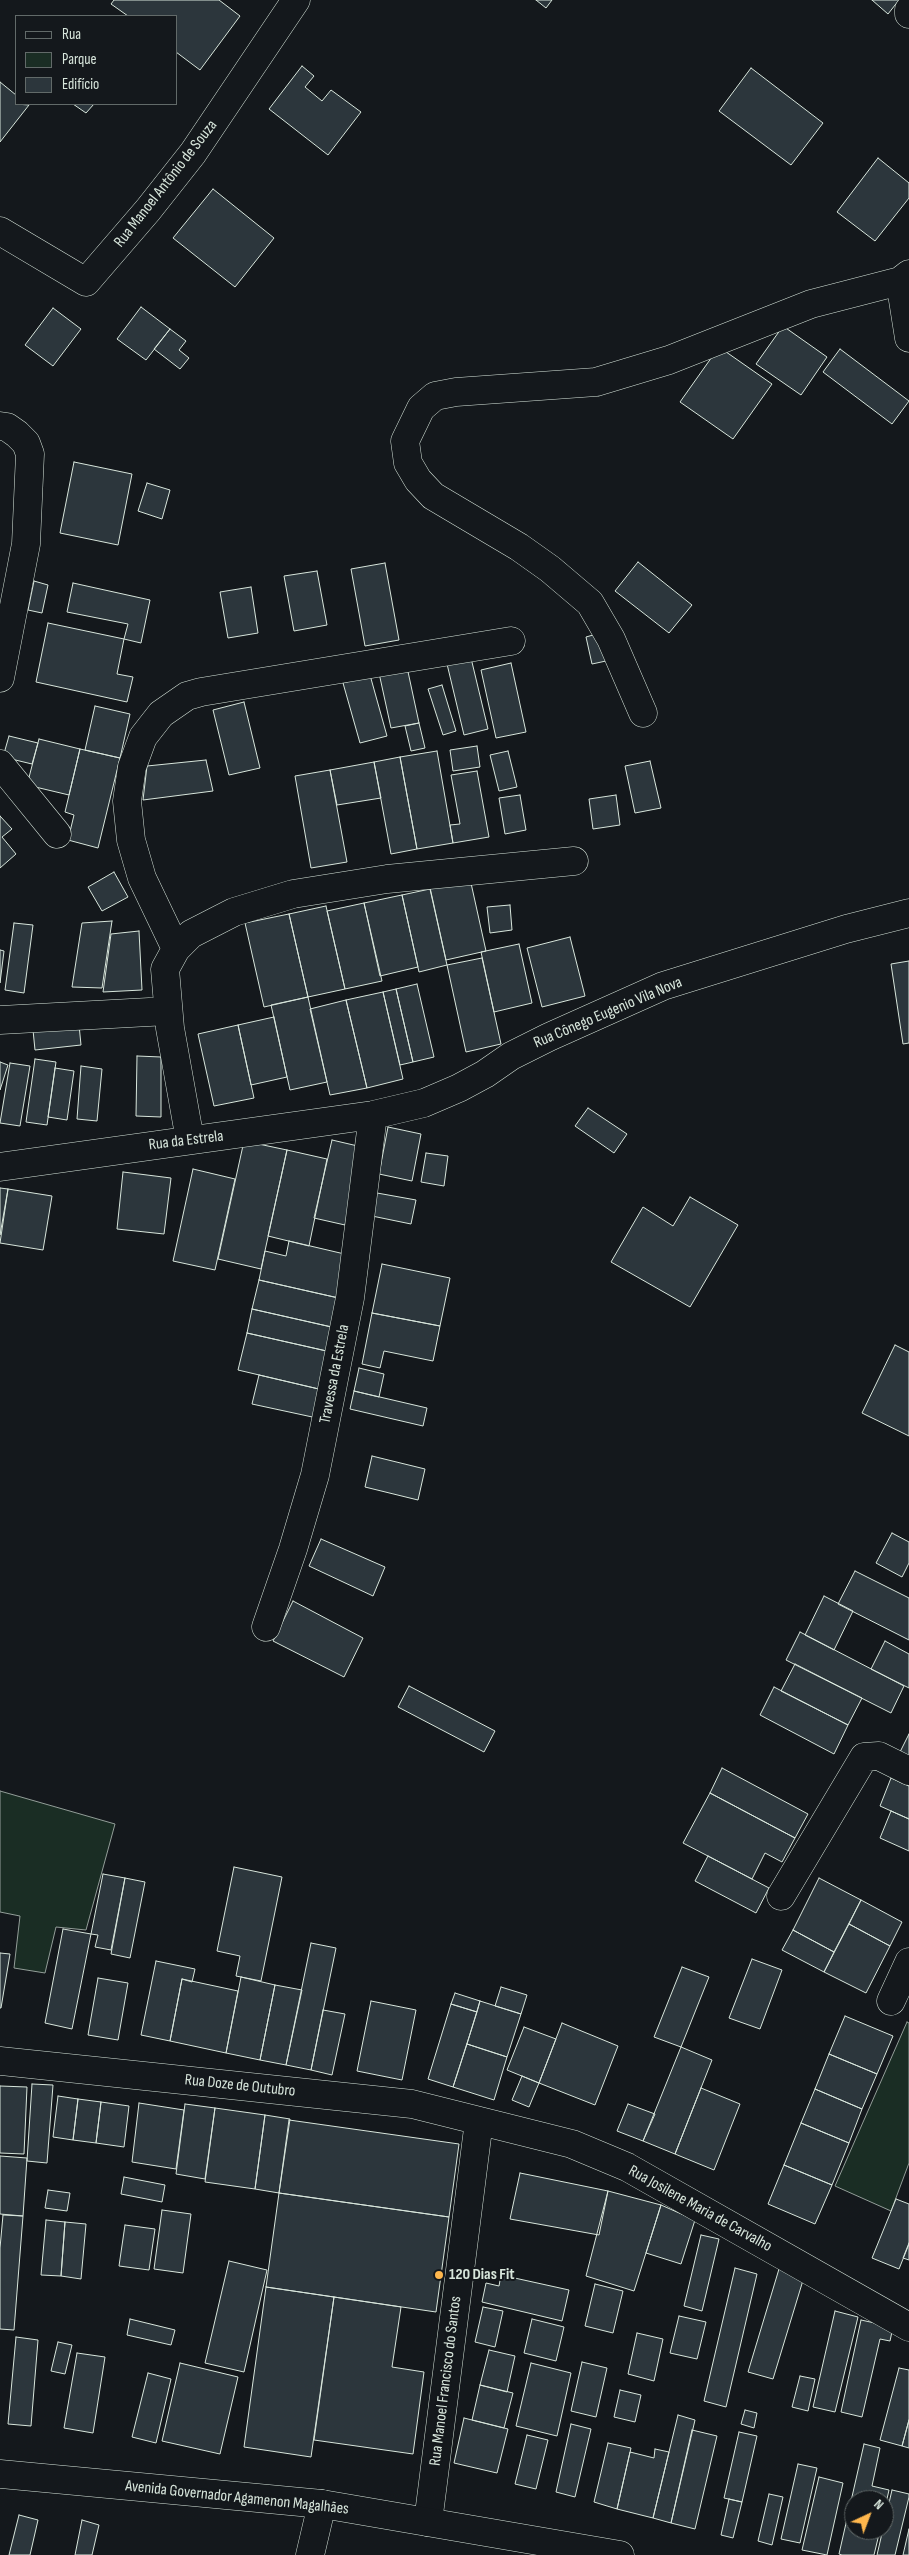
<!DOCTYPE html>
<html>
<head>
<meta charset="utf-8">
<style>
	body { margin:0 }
	#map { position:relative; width:909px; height:2555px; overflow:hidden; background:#14181c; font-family:"Sofia Sans Condensed",sans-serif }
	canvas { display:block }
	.legend { position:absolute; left:15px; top:15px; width:162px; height:90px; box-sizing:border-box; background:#14181c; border:1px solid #626a69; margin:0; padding:6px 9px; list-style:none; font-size:15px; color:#d8e6dc }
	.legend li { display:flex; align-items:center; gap:10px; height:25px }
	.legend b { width:25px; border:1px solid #626a69 }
	.north { position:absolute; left:844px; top:2490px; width:50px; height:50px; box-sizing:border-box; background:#14181c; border:1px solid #626a69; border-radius:50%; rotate:43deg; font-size:14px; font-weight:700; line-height:20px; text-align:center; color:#d8e6dc }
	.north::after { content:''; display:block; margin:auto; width:18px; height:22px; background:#ffb74d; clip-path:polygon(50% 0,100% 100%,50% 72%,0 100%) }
</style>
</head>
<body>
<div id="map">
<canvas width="909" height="2555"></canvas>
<ul class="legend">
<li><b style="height:6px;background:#14181c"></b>Rua</li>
<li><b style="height:14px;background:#1a2d24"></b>Parque</li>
<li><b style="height:14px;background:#2c363c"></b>Edifício</li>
</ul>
<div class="north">N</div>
</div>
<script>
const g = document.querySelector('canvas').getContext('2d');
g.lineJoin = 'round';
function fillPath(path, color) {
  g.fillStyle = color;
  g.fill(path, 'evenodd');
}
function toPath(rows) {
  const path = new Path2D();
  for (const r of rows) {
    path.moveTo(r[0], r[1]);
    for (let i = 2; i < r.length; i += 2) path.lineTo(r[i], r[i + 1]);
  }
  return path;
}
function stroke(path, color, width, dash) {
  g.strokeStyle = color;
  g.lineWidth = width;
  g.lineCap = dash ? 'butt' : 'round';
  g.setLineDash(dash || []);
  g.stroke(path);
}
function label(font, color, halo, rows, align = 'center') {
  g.font = font + ' "Sofia Sans Condensed",sans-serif';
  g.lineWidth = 4;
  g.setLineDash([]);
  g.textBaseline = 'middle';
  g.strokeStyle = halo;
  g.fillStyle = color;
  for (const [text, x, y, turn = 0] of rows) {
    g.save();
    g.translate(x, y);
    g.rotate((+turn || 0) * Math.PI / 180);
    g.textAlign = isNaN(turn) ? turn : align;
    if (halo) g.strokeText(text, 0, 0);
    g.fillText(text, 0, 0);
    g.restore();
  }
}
const green = toPath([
	[0,1791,115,1824,86,1930,56,1927,45,1973,14,1968,20,1916,0,1912,0,1791],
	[907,2022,909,2023,909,2163,891,2211,835,2186,907,2022]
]);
const building = toPath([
	[114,0,219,0,240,16,200,70,176,52,176,16,128,16,111,4,114,0],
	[536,0,552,0,546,8,536,0],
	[872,0,899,0,888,14,872,0],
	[302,66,314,76,305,87,322,101,331,90,361,112,328,155,269,109,302,66],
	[751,68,823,123,791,165,719,111,751,68],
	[0,82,16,95,16,104,29,105,0,142,0,82],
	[73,104,94,104,86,113,73,104],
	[878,158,909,183,909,198,875,241,837,212,878,158],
	[213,189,274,238,235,287,173,238,213,189],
	[141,307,170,329,146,360,117,339,141,307],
	[53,308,81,329,53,366,25,345,53,308],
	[783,326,827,357,801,395,756,364,783,326],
	[170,329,186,341,179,350,189,358,180,369,154,349,170,329],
	[719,347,772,384,733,439,680,402,719,347],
	[840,349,909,401,892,424,823,372,840,349],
	[74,462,132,474,118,545,60,533,74,462],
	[147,483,170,490,162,519,138,511,147,483],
	[638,562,692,605,669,633,615,591,638,562],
	[385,563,399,640,365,646,351,569,385,563],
	[317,571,327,625,294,631,284,576,317,571],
	[34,581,48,585,42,613,28,610,34,581],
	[73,583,150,600,141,643,124,639,128,624,67,612,73,583],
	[251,587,258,633,228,638,220,592,251,587],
	[48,623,124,639,117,674,133,677,127,702,36,682,48,623],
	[600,633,606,661,592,664,586,637,600,633],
	[471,658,488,729,464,735,447,664,471,658],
	[511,663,526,732,496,738,481,670,511,663],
	[407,667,419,723,391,728,379,673,407,667],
	[370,675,387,736,360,743,343,683,370,675],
	[442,685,456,731,443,735,428,689,442,685],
	[244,702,260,768,229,775,213,710,244,702],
	[95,706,130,714,120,758,85,750,95,706],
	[419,723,425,748,411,751,405,726,419,723],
	[9,736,38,743,32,764,3,757,9,736],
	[39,739,80,749,69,795,27,785,39,739],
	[477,746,480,767,453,771,450,750,477,746],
	[80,749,120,758,98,848,68,840,74,815,65,812,80,749],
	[437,751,453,843,417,849,400,757,437,751],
	[508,751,517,787,499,791,490,755,508,751],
	[400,757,417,849,391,854,374,762,400,757],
	[206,760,213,791,143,800,147,766,206,760],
	[650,761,661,808,635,813,625,766,650,761],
	[374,762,381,798,337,805,330,770,374,762],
	[330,770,347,862,311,868,295,776,330,770],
	[477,771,489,837,453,843,450,825,460,824,451,775,477,771],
	[520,795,526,830,505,834,499,798,520,795],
	[616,795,620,825,593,829,589,799,616,795],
	[0,816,12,829,2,837,16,854,0,868,0,816],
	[114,872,128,897,102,911,88,887,114,872],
	[469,874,486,951,446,960,429,883,469,874],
	[430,889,447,965,419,972,402,895,430,889],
	[402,895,418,967,380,976,364,903,402,895],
	[364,903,382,981,345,989,327,911,364,903],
	[510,905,512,930,490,933,487,907,510,905],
	[326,906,345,989,308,997,289,914,326,906],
	[289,914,308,997,264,1007,245,923,289,914],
	[112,921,102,988,72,987,82,923,112,921],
	[14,923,33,925,24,993,5,990,14,923],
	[139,931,142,990,103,992,111,934,139,931],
	[570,937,585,996,542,1007,527,948,570,937],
	[519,944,532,1003,494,1012,481,952,519,944],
	[0,950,4,951,0,983,0,950],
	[482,958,501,1044,466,1052,447,965,482,958],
	[909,961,909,1043,903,1044,891,964,909,961],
	[417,984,434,1057,413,1062,396,989,417,984],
	[396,989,413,1062,400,1065,383,992,396,989],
	[383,992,403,1079,367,1088,346,1000,383,992],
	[308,997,327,1082,290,1090,271,1005,308,997],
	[346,1000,367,1088,330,1095,310,1009,346,1000],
	[274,1017,287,1077,251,1085,238,1025,274,1017],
	[79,1025,81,1045,35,1050,33,1030,79,1025],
	[238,1025,254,1098,214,1106,198,1034,238,1025],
	[137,1056,161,1057,161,1117,136,1116,137,1056],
	[35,1059,56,1062,47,1125,26,1122,35,1059],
	[0,1062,8,1065,0,1090,0,1062],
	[10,1063,30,1066,20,1126,0,1123,10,1063],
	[81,1066,102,1069,97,1121,77,1119,81,1066],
	[55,1068,74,1071,67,1120,48,1117,55,1068],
	[588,1108,627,1134,614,1153,575,1126,588,1108],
	[388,1127,421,1134,412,1181,379,1174,388,1127],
	[332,1140,362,1147,345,1225,314,1218,332,1140],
	[244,1141,287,1150,261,1269,218,1259,244,1141],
	[287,1150,327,1159,309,1246,268,1236,287,1150],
	[426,1153,448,1156,444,1186,421,1182,426,1153],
	[193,1169,235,1179,215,1270,173,1261,193,1169],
	[123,1172,171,1178,164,1234,117,1229,123,1172],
	[0,1188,8,1189,0,1235,0,1188],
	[8,1189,52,1196,43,1250,0,1243,8,1189],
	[377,1193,416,1200,411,1224,372,1216,377,1193],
	[690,1197,738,1225,690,1307,611,1262,643,1207,673,1226,690,1197],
	[289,1241,353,1256,343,1299,259,1280,265,1251,286,1256,289,1241],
	[382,1264,450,1278,440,1326,372,1313,382,1264],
	[259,1280,343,1299,336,1328,252,1309,259,1280],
	[252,1309,336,1328,331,1352,247,1333,252,1309],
	[372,1313,440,1326,433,1361,384,1351,380,1368,362,1364,372,1313],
	[247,1333,331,1352,323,1390,238,1370,247,1333],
	[895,1345,909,1352,909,1436,862,1413,895,1345],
	[359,1368,384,1374,379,1397,354,1391,359,1368],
	[259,1375,323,1390,317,1418,252,1404,259,1375],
	[354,1391,427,1408,423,1426,350,1409,354,1391],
	[372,1456,425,1469,418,1500,365,1487,372,1456],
	[892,1533,909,1542,909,1563,902,1577,876,1563,892,1533],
	[321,1539,385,1567,373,1596,309,1566,321,1539],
	[855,1571,909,1598,909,1640,838,1604,855,1571],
	[824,1596,853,1611,834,1650,805,1635,824,1596],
	[293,1601,363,1638,344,1677,273,1641,293,1601],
	[800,1632,904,1686,891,1713,786,1660,800,1632],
	[885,1641,909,1654,909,1688,871,1669,885,1641],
	[795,1664,862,1698,848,1725,781,1691,795,1664],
	[409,1686,495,1731,484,1752,398,1707,409,1686],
	[774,1687,848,1725,834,1754,760,1715,774,1687],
	[909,1734,909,1756,900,1752,909,1734],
	[722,1768,808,1814,795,1838,710,1793,722,1768],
	[891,1778,909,1786,909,1819,880,1806,891,1778],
	[710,1793,795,1838,782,1862,765,1853,752,1879,683,1843,710,1793],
	[891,1811,909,1819,909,1851,880,1838,891,1811],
	[708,1856,769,1888,756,1913,695,1881,708,1856],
	[234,1867,282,1877,261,1981,236,1976,240,1956,217,1951,234,1867],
	[103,1874,125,1878,111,1950,95,1947,98,1935,91,1934,103,1874],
	[125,1878,145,1882,130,1958,111,1954,125,1878],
	[819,1878,861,1900,834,1952,793,1930,819,1878],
	[861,1900,902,1922,890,1946,849,1924,861,1900],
	[849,1924,890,1946,866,1993,824,1972,849,1924],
	[63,1929,91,1934,72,2029,45,2023,63,1929],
	[793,1930,834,1952,824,1972,782,1950,793,1930],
	[311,1943,336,1948,311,2070,286,2065,311,1943],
	[0,1953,10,1954,1,2008,0,2008,0,1953],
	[752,1959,782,1970,760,2029,729,2018,752,1959],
	[156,1961,195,1969,192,1982,182,1979,170,2041,141,2035,156,1961],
	[682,1967,709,1977,681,2047,654,2037,682,1967],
	[241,1977,275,1985,260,2060,226,2053,241,1977],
	[98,1978,128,1983,118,2040,88,2035,98,1978],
	[182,1979,238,1991,226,2053,170,2041,182,1979],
	[275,1985,302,1990,286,2065,260,2060,275,1985],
	[501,1987,527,1995,521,2014,495,2006,501,1987],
	[455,1993,480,2001,477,2012,451,2004,455,1993],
	[371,2001,416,2010,402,2080,357,2071,371,2001],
	[480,2001,521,2014,507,2057,467,2044,480,2001],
	[451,2004,477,2012,453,2087,428,2079,451,2004],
	[323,2010,345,2014,332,2075,311,2070,323,2010],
	[845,2016,893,2036,877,2074,829,2054,845,2016],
	[562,2023,618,2046,595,2105,539,2083,562,2023],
	[524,2027,556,2039,539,2083,507,2070,524,2027],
	[467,2044,507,2057,494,2100,453,2087,467,2044],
	[681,2047,712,2060,675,2154,643,2141,681,2047],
	[829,2054,877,2074,862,2109,815,2089,829,2054],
	[522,2076,539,2083,529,2107,512,2100,522,2076],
	[32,2084,53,2085,47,2163,27,2161,32,2084],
	[0,2086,27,2087,24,2154,0,2153,0,2086],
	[701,2088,740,2104,714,2170,675,2154,701,2088],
	[815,2089,862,2109,849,2143,801,2123,815,2089],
	[58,2096,78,2099,73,2140,53,2137,58,2096],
	[78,2099,101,2102,96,2143,73,2140,78,2099],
	[101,2102,129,2106,124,2147,96,2143,101,2102],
	[139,2103,184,2110,176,2169,132,2162,139,2103],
	[185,2104,215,2108,205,2179,176,2174,185,2104],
	[628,2104,655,2114,643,2141,617,2131,628,2104],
	[215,2108,265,2115,255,2189,205,2182,215,2108],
	[265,2115,290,2119,279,2193,255,2189,265,2115],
	[289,2120,459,2144,449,2217,279,2193,289,2120],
	[801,2123,849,2143,832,2185,784,2165,801,2123],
	[0,2156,27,2158,23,2216,0,2214,0,2156],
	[784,2165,832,2185,815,2224,768,2204,784,2165],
	[520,2173,608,2191,599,2235,510,2219,520,2173],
	[124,2177,165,2185,162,2202,121,2194,124,2177],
	[48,2190,70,2193,67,2211,45,2208,48,2190],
	[608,2191,661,2205,634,2291,586,2276,608,2191],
	[279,2193,449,2217,436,2312,266,2287,279,2193],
	[896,2199,909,2204,909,2244,899,2269,872,2258,896,2199],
	[661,2205,695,2220,681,2264,646,2253,661,2205],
	[162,2210,191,2214,183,2273,154,2269,162,2210],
	[3,2215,23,2216,14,2330,0,2329,0,2248,3,2215],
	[46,2220,65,2222,61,2276,41,2275,46,2220],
	[65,2222,86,2224,81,2279,61,2276,65,2222],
	[125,2225,155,2229,149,2270,119,2266,125,2225],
	[701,2235,719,2239,702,2311,684,2306,701,2235],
	[909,2243,909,2260,903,2258,909,2243],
	[229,2261,267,2270,244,2372,205,2363,229,2261],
	[735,2268,757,2274,726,2407,704,2401,735,2268],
	[779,2269,804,2277,773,2379,748,2372,779,2269],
	[501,2275,569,2290,562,2321,482,2302,486,2283,499,2286,501,2275],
	[595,2284,623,2291,613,2333,585,2326,595,2284],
	[266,2287,334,2297,311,2457,244,2447,266,2287],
	[334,2297,401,2307,392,2367,424,2372,413,2454,314,2440,334,2297],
	[483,2307,503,2311,495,2347,475,2342,483,2307],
	[835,2311,858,2317,835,2412,813,2407,835,2311],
	[679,2316,706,2322,697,2359,670,2353,679,2316],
	[130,2319,175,2330,171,2345,127,2335,130,2319],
	[532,2319,564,2327,556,2361,524,2353,532,2319],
	[861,2320,893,2327,890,2341,880,2339,862,2417,841,2412,861,2320],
	[637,2333,663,2339,654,2381,628,2374,637,2333],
	[16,2337,38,2340,31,2426,8,2424,16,2337],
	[58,2342,72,2345,65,2374,51,2371,58,2342],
	[489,2350,515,2356,507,2392,480,2385,489,2350],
	[77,2353,105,2357,93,2433,64,2428,77,2353],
	[582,2362,607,2368,596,2417,571,2411,582,2362],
	[180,2363,238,2377,220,2454,162,2441,180,2363],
	[531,2363,571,2373,557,2436,516,2426,531,2363],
	[899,2368,909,2370,909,2420,902,2446,880,2440,899,2368],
	[148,2373,171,2379,156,2443,132,2437,148,2373],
	[800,2376,815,2379,808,2411,792,2407,800,2376],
	[480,2385,513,2393,504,2428,472,2420,480,2385],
	[620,2390,641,2395,635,2422,614,2417,620,2390],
	[745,2410,757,2413,754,2428,741,2424,745,2410],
	[678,2415,695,2420,671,2523,653,2518,678,2415],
	[464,2418,508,2429,497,2473,454,2463,464,2418],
	[909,2420,909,2448,902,2446,909,2420],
	[571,2424,591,2429,575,2497,556,2492,571,2424],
	[692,2430,717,2436,695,2529,671,2523,692,2430],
	[739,2432,757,2436,742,2502,724,2498,739,2432],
	[527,2435,548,2440,536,2489,515,2484,527,2435],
	[608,2443,631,2448,617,2509,594,2502,608,2443],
	[864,2444,880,2448,872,2486,889,2490,884,2512,884,2500,854,2500,854,2530,880,2530,874,2555,842,2555,839,2554,864,2444],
	[655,2449,669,2452,653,2518,617,2509,630,2452,654,2458,655,2449],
	[798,2464,817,2468,800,2543,781,2539,798,2464],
	[819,2477,843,2483,827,2555,802,2550,819,2477],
	[892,2490,909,2494,909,2497,895,2555,877,2555,892,2490],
	[769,2494,783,2497,772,2545,758,2541,769,2494],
	[729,2499,742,2502,733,2538,721,2535,729,2499],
	[19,2515,38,2520,30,2555,9,2555,19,2515],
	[82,2520,99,2525,92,2555,75,2555,82,2520],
	[909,2529,909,2555,903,2555,909,2529]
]);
const minor = toPath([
	[909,10,909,14],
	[0,231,86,282,148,210,193,153,296,0],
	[900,281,909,338],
	[0,426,7,427,17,434,26,443,30,454,26,544,0,678],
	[643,713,611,639,590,603,550,569,519,547,433,496,418,480,408,463,405,441,421,408,435,396,456,392,596,382,669,360,811,304,900,281,909,274],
	[0,764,57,834],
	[176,949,142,878,131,840,127,801,132,767,143,737,161,714,187,696,201,692,511,641],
	[0,1020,168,1011],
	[190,1140,170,1028,165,969,176,949,191,934,234,912,293,894,387,879,574,861],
	[0,1167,373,1115,424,1103,459,1088,485,1074,511,1056,549,1037,663,986,846,929,909,913],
	[266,1627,293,1549,315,1475,350,1298,373,1115],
	[781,1896,864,1757,879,1756,909,1771],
	[891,2001,909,1962],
	[0,2061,412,2104,572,2144,627,2167,909,2327],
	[428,2522,479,2121],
	[310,2555,322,2504]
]);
const major = toPath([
	[0,2474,322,2504,620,2555]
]);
const markers = [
	[439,2275,5,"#ffb74d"]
];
const streetNames = [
	["Rua Manoel Antônio de Souza",166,184,-52],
	["Rua Cônego Eugenio Vila Nova",608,1013,-23],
	["Rua da Estrela",186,1141,-7],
	["Travessa da Estrela",335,1374,-79],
	["Rua Doze de Outubro",240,2086,6],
	["Rua Josilene Maria de Carvalho",700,2209,29],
	["Rua Manoel Francisco do Santos",446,2381,-83],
	["Avenida Governador Agamenon Magalhães",237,2498,6]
];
const poiNames = [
	["120 Dias Fit",449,2275]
];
fillPath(green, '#1a2d24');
stroke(green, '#939e99', 1);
fillPath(building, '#2c363c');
stroke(building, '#d8e6dc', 1);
stroke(minor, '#d8e6dc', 29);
stroke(major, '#d8e6dc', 29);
stroke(minor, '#14181c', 28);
stroke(major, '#14181c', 28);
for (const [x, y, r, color] of markers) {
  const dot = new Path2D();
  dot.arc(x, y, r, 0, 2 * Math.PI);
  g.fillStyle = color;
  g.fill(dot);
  stroke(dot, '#14181c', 2);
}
label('16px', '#d8e6dc', '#14181c', streetNames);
label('bold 16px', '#d8e6dc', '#14181c', poiNames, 'left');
</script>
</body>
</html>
